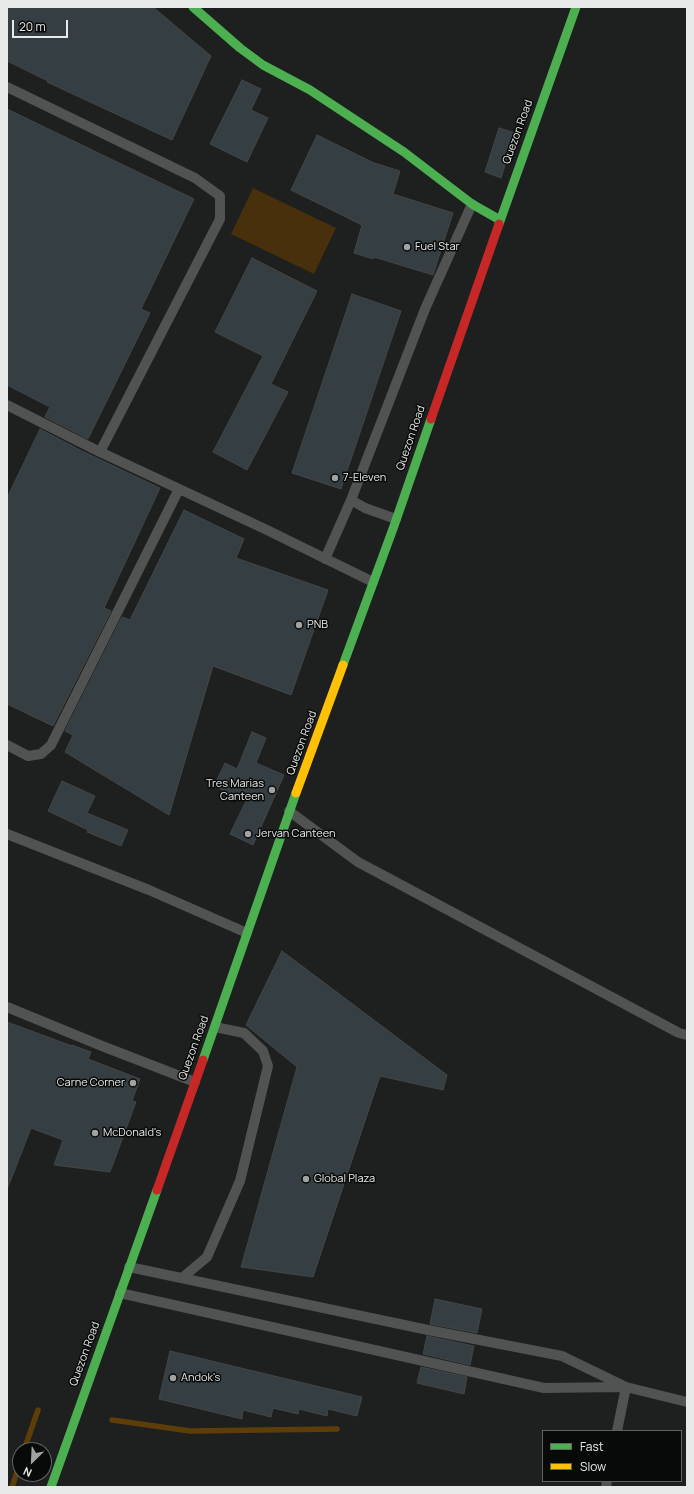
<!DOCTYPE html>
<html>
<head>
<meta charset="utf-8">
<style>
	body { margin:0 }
	#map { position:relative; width:694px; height:1494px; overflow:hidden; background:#1e1f1f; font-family:Manrope,sans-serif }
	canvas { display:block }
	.frame { position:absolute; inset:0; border:8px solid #e8eaea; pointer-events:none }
	.legend { position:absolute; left:542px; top:1430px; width:140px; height:52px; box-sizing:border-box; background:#080909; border:1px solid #626363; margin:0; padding:5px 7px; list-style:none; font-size:12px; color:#e8eaea }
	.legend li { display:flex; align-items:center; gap:8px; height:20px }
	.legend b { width:20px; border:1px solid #626363 }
	.north { position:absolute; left:12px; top:1442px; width:40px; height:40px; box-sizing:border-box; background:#080909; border:1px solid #626363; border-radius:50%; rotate:204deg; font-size:11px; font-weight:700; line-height:16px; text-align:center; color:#e8eaea }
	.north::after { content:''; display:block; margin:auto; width:14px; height:18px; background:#a1a3a3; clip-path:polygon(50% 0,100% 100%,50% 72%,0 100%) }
	.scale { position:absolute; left:12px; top:20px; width:56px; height:18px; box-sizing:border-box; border:2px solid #e8eaea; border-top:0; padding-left:5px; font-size:12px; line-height:14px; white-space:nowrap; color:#e8eaea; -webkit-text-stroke:3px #080909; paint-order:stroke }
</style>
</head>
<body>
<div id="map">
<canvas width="694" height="1494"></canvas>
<div class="frame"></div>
<ul class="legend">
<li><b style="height:5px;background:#4caf50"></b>Fast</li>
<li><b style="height:5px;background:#ffc107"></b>Slow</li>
</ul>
<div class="north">N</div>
<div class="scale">20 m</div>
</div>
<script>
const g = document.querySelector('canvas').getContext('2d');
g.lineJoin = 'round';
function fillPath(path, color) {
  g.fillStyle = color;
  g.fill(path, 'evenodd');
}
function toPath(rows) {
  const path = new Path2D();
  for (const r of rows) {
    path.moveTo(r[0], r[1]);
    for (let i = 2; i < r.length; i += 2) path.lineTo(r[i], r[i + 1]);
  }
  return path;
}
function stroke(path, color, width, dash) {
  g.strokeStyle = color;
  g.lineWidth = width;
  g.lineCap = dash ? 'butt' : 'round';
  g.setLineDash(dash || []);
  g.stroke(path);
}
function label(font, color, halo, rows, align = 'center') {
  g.font = font + ' Manrope,sans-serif';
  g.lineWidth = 3;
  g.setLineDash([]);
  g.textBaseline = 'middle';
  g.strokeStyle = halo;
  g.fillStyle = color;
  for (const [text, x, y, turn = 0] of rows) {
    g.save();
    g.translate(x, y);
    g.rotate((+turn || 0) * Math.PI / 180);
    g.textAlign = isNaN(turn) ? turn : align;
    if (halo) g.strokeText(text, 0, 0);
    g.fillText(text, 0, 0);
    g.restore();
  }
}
const green = toPath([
	[253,188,336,228,314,274,231,234]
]);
const stream = toPath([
	[112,1420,190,1431,337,1429],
	[24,1450,38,1410],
	[12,1487,20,1463]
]);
const building = toPath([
	[7,7,153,7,211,56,172,140,47,82,48,81,7,61,7,7],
	[242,80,261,89,251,110,268,118,247,162,210,144,242,80],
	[7,109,194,199,141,309,150,313,88,439,45,417,50,407,7,385,7,109],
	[499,128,515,133,501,178,485,172,499,128],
	[317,135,374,163,400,171,393,194,453,213,433,275,374,257,373,259,354,253,362,225,291,190,317,135],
	[252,258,317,291,271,384,288,392,247,470,213,452,263,356,215,332,252,258],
	[352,294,401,311,341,489,292,473,352,294],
	[40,429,82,451,160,488,104,608,111,611,53,726,7,704,7,498,40,429],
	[184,510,244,539,236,558,328,590,291,695,213,666,169,815,65,752,73,735,65,731,122,617,130,620,184,510],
	[252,732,266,738,256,763,284,775,253,845,230,834,246,801,214,786,225,763,237,769,252,732],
	[62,781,95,796,87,813,128,830,121,846,87,832,88,830,48,811,62,781],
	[282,951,447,1075,443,1090,380,1076,313,1277,241,1267,297,1067,246,1025,282,951],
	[7,1022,72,1046,72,1045,91,1052,88,1059,140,1079,132,1101,136,1102,110,1172,54,1165,63,1140,31,1128,8,1187,7,1186,7,1022],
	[435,1299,482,1309,477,1333,430,1324,435,1299],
	[427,1336,474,1346,470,1365,423,1354,427,1336],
	[170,1351,362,1397,357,1416,328,1409,327,1416,299,1409,298,1414,273,1408,271,1417,243,1410,242,1419,159,1399,170,1351],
	[421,1367,467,1377,464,1394,417,1383,421,1367]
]);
const lane = toPath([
	[7,87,195,178,220,196,220,219,100,452],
	[7,405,100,452,267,530,373,582],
	[396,519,365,508,351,500,425,309,472,204],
	[325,559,351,500],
	[7,745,28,756,41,754,51,745,179,489],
	[289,811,358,862,679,1033,687,1035],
	[7,834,149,890,247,933],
	[7,1007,102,1046,195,1082],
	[129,1267,428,1330,562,1356,626,1387,687,1402],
	[182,1278,207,1257,240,1181,268,1066,263,1051,244,1033,215,1027],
	[120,1293,544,1388,624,1387],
	[617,1431,626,1387],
	[606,1487,607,1481]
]);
const fast = toPath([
	[193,7,240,48,263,65,310,90,404,152,472,204,500,220],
	[499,224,576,7],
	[343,665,394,526,431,419],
	[203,1060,296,793],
	[51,1487,157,1190]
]);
const slow = toPath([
	[296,793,343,665]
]);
const jam = toPath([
	[431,419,499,224],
	[157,1190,203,1060]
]);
const markers = [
	[407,247,4,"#a1a3a3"],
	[335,478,4,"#a1a3a3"],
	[299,625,4,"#a1a3a3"],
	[272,790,4,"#a1a3a3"],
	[248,834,4,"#a1a3a3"],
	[133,1083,4,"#a1a3a3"],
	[95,1133,4,"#a1a3a3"],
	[306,1179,4,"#a1a3a3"],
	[173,1378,4,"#a1a3a3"]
];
const streetNames = [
	["Quezon Road",518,132,-70],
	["Quezon Road",411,438,-71],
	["Quezon Road",302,743,-70],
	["Quezon Road",194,1048,-70],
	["Quezon Road",85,1354,-70]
];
const poiNames = [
	["Fuel Star",415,247],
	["7-Eleven",343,478],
	["PNB",307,625],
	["Tres Marias",264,784,"right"],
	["Canteen",264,797,"right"],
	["Jervan Canteen",256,834],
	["Carne Corner",125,1083,"right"],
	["McDonald's",103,1133],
	["Global Plaza",314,1179],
	["Andok's",181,1378]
];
fillPath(green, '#47300b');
stroke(stream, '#5e3e08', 5.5);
fillPath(building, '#353f43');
stroke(building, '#444646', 1);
stroke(lane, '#515252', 10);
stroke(fast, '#4caf50', 9);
stroke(slow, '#ffc107', 9);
stroke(jam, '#c62828', 9);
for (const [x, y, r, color] of markers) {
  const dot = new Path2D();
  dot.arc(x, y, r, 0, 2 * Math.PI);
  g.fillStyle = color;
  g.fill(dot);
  stroke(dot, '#080909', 1.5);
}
label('11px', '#e8eaea', '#080909', streetNames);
label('11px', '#e8eaea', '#080909', poiNames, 'left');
</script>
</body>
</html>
